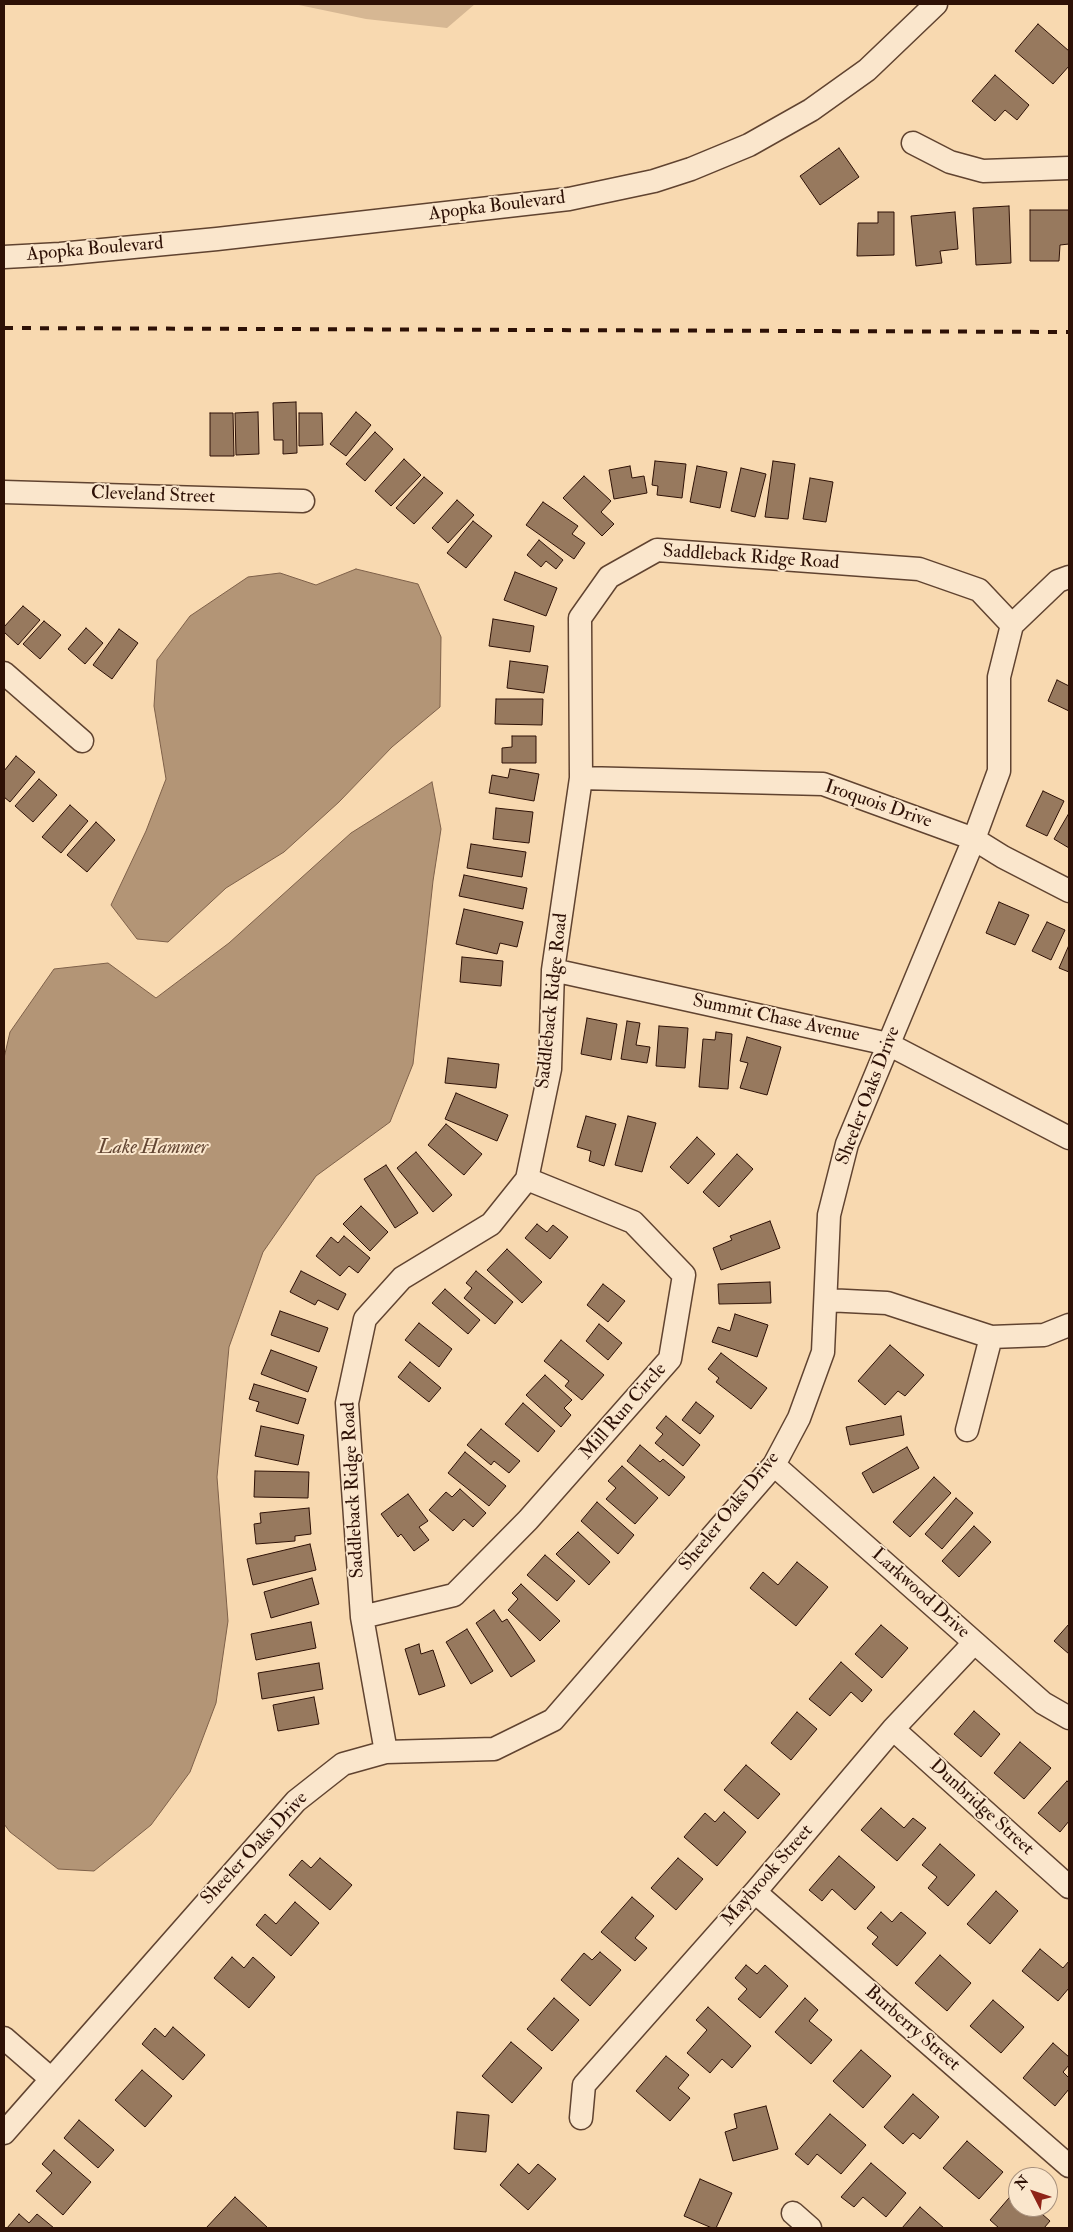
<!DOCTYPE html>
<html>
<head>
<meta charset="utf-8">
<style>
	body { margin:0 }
	#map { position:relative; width:1073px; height:2232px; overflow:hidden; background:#f8d9b0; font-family:"IM FELL Double Pica",serif }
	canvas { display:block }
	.frame { position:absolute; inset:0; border:5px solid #2e1106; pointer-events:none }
	.north { position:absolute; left:1008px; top:2167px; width:50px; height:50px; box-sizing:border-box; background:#fae6cc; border:1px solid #a8917d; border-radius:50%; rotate:311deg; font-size:14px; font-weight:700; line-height:20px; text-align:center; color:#2e1106 }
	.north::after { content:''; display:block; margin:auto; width:18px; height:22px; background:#8f2418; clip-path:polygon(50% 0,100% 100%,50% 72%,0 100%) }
</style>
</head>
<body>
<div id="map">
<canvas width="1073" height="2232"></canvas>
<div class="frame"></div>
<div class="north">N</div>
</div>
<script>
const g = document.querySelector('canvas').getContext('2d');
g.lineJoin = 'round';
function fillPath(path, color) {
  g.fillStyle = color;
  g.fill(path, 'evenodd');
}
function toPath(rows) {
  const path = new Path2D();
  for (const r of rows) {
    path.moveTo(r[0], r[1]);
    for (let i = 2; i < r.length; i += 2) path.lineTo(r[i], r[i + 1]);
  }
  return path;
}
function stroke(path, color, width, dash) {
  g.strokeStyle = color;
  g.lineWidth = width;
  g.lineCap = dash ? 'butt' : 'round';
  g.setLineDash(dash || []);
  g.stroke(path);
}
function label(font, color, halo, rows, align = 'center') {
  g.font = font + ' "IM FELL Double Pica",serif';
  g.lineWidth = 4;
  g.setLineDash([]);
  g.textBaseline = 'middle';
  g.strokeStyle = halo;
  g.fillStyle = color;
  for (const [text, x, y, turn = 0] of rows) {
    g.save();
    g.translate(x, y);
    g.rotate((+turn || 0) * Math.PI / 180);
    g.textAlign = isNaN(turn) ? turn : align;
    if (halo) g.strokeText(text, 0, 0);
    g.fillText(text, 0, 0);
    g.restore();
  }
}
const green = toPath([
	[294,4,475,4,447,28,366,19]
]);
const water = toPath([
	[356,569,418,584,441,637,440,707,392,747,339,802,284,852,226,888,168,942,137,939,111,905,146,831,166,779,154,706,157,660,190,616,248,577,280,573,316,585,356,569],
	[432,782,441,829,433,881,413,1064,390,1122,316,1176,263,1252,229,1347,217,1477,228,1621,216,1703,190,1772,151,1825,94,1871,58,1869,10,1832,4,1824,4,1058,10,1032,54,969,108,963,156,998,229,943,351,833,432,782]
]);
const building = toPath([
	[1038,24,1069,51,1069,66,1053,84,1015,51,1038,24],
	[995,75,1029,105,1017,120,1005,110,995,121,972,101,995,75],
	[839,148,859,177,820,205,800,176,839,148],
	[1009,206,1011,263,976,265,973,208,1009,206],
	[1030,210,1069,210,1069,244,1060,245,1059,261,1030,261,1030,210],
	[878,212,894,212,894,255,857,256,858,223,878,223,878,212],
	[955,212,958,249,940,251,942,263,916,266,911,216,955,212],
	[296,402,297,453,283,454,283,440,274,440,273,403,296,402],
	[258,412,259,454,236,455,235,413,258,412],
	[356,412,371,425,346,456,330,444,356,412],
	[210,413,233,413,234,456,210,456,210,413],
	[299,413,322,413,323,445,299,446,299,413],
	[375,432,393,449,365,481,346,464,375,432],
	[404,459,421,475,391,506,375,491,404,459],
	[655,461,686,464,682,498,657,495,658,486,652,485,655,461],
	[773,461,795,464,788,519,765,517,773,461],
	[630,466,632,478,644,476,647,493,614,499,609,470,630,466],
	[697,466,727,472,720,508,690,502,697,466],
	[741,468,766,474,755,517,731,511,741,468],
	[584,476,611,501,601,512,614,524,602,536,563,498,584,476],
	[424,477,443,493,414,524,396,508,424,477],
	[810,478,833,482,826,522,803,519,810,478],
	[457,500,474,515,448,543,432,528,457,500],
	[543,502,578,526,572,534,585,543,574,559,526,525,543,502],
	[473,521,492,536,466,568,447,553,473,521],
	[539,540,563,560,556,569,546,561,541,567,527,555,539,540],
	[515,572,557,588,546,616,504,600,515,572],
	[23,606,40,620,18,645,4,632,4,627,23,606],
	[493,619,534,626,530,652,489,646,493,619],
	[44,621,61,635,40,659,23,644,44,621],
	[86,628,103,643,85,664,68,649,86,628],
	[119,629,138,643,112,679,93,665,119,629],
	[510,661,548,666,544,693,507,688,510,661],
	[1057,680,1069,686,1069,711,1048,701,1057,680],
	[496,699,543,699,542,725,495,724,496,699],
	[512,736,536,736,536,763,502,763,502,748,512,747,512,736],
	[16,756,35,772,10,802,4,797,4,771,16,756],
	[510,769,539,774,534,801,489,793,492,775,508,778,510,769],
	[39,779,57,795,33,822,15,806,39,779],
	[1043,791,1064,801,1047,836,1026,826,1043,791],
	[70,805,88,821,61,853,42,837,70,805],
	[496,808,533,812,529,843,493,839,496,808],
	[1069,813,1069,848,1054,839,1069,813],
	[96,822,115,840,87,872,67,855,96,822],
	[471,844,526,852,522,877,467,868,471,844],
	[464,875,527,888,523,909,459,896,464,875],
	[999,902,1029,915,1015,945,986,933,999,902],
	[464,909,523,922,517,947,500,943,497,954,456,944,464,909],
	[1047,922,1065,930,1051,960,1032,951,1047,922],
	[1069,945,1069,972,1059,968,1069,945],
	[462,957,503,961,501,986,460,982,462,957],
	[587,1018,617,1024,611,1060,581,1054,587,1018],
	[627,1021,640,1023,636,1045,650,1047,647,1063,621,1059,627,1021],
	[659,1026,688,1028,685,1068,656,1066,659,1026],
	[716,1032,732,1034,728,1089,699,1087,703,1039,715,1040,716,1032],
	[747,1037,781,1047,767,1095,740,1088,748,1063,740,1061,747,1037],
	[448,1058,499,1064,496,1088,445,1083,448,1058],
	[456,1093,508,1115,497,1141,445,1119,456,1093],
	[586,1116,616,1124,604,1166,589,1161,591,1151,577,1147,586,1116],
	[628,1116,656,1123,642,1172,615,1165,628,1116],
	[446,1124,482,1154,464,1175,428,1145,446,1124],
	[697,1137,715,1154,688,1184,670,1167,697,1137],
	[416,1152,452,1195,433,1212,397,1168,416,1152],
	[737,1154,753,1169,719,1207,703,1192,737,1154],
	[386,1165,418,1213,395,1228,364,1179,386,1165],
	[361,1206,388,1232,370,1251,343,1224,361,1206],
	[770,1221,780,1248,721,1270,713,1248,732,1240,730,1236,770,1221],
	[537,1224,547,1232,553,1225,568,1237,550,1259,525,1238,537,1224],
	[344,1236,370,1258,358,1273,349,1266,340,1276,316,1256,331,1237,338,1243,344,1236],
	[507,1249,542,1282,522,1303,487,1270,507,1249],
	[301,1271,346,1294,338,1310,318,1300,315,1305,290,1292,301,1271],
	[476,1271,513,1302,495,1324,464,1298,472,1288,466,1283,476,1271],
	[770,1282,771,1303,719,1304,718,1284,770,1282],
	[603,1284,625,1301,608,1322,587,1305,603,1284],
	[445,1289,480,1320,468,1334,432,1303,445,1289],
	[280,1311,328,1328,319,1352,271,1335,280,1311],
	[735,1314,768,1325,757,1357,712,1342,718,1327,730,1331,735,1314],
	[419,1323,452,1349,439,1367,405,1340,419,1323],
	[599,1324,622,1343,608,1360,586,1341,599,1324],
	[561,1340,604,1375,582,1400,565,1386,569,1381,544,1361,561,1340],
	[890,1345,924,1375,905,1396,898,1391,885,1405,858,1381,890,1345],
	[271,1350,317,1367,308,1392,261,1374,271,1350],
	[721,1353,767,1388,751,1409,716,1382,719,1378,708,1369,721,1353],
	[410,1362,441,1388,429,1402,398,1377,410,1362],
	[545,1375,572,1400,564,1408,571,1415,561,1427,526,1395,545,1375],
	[254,1384,306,1399,298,1424,256,1411,259,1402,249,1399,254,1384],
	[696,1402,714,1416,700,1434,682,1420,696,1402],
	[523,1403,555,1431,538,1452,505,1424,523,1403],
	[666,1416,700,1445,683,1466,655,1443,663,1434,656,1428,666,1416],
	[901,1416,904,1435,850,1445,846,1427,901,1416],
	[261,1426,304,1435,298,1465,255,1456,261,1426],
	[481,1429,520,1461,509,1473,494,1461,491,1465,467,1445,481,1429],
	[640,1445,660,1462,663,1459,685,1477,669,1496,627,1461,640,1445],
	[907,1447,919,1468,873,1493,862,1473,907,1447],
	[465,1452,506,1486,489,1506,448,1473,465,1452],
	[622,1466,658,1498,635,1524,606,1499,616,1488,608,1481,622,1466],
	[255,1471,309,1472,308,1498,254,1497,255,1471],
	[934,1477,951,1493,910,1537,893,1522,934,1477],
	[460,1489,486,1513,473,1527,464,1519,453,1531,429,1510,446,1492,452,1497,460,1489],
	[408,1494,428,1521,419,1527,429,1540,414,1551,401,1534,398,1537,381,1514,408,1494],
	[956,1498,973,1513,942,1549,925,1534,956,1498],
	[597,1502,634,1535,618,1554,581,1521,597,1502],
	[309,1508,311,1534,295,1536,295,1541,256,1544,254,1524,261,1523,260,1513,309,1508],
	[974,1526,991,1542,959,1577,942,1561,974,1526],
	[578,1532,610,1562,589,1585,556,1554,578,1532],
	[310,1544,316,1570,253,1585,247,1559,310,1544],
	[545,1555,575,1581,557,1601,527,1575,545,1555],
	[797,1562,828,1587,796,1626,750,1588,763,1572,778,1585,797,1562],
	[312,1578,319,1604,271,1618,264,1592,312,1578],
	[521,1584,560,1621,540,1641,508,1610,518,1599,512,1593,521,1584],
	[494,1610,502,1622,507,1619,535,1661,511,1677,476,1623,494,1610],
	[311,1622,316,1648,256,1660,251,1634,311,1622],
	[1069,1624,1069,1654,1054,1641,1069,1624],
	[881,1625,908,1648,882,1678,855,1654,881,1625],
	[467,1629,493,1671,471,1684,446,1642,467,1629],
	[419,1644,421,1654,433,1650,445,1686,419,1695,405,1649,419,1644],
	[841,1662,872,1690,862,1702,851,1692,830,1716,809,1699,841,1662],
	[319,1663,323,1689,262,1699,258,1673,319,1663],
	[314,1697,319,1724,278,1731,273,1705,314,1697],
	[974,1711,1000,1734,981,1757,954,1734,974,1711],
	[797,1712,817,1729,791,1760,771,1743,797,1712],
	[1020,1742,1051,1768,1024,1799,994,1773,1020,1742],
	[746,1765,780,1794,758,1819,724,1790,746,1765],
	[1067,1781,1069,1783,1069,1821,1060,1832,1038,1813,1067,1781],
	[881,1808,904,1828,913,1818,926,1828,897,1861,861,1830,881,1808],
	[724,1812,746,1832,717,1866,684,1837,705,1813,715,1822,724,1812],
	[940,1844,975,1875,948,1906,928,1888,937,1877,922,1865,940,1844],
	[839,1856,875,1887,855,1910,832,1889,822,1901,809,1890,839,1856],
	[320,1858,352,1885,330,1910,289,1875,302,1860,311,1868,320,1858],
	[678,1858,703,1879,676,1910,651,1888,678,1858],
	[996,1891,1018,1911,990,1944,967,1924,996,1891],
	[632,1897,654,1916,635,1938,647,1948,635,1961,601,1932,632,1897],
	[295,1902,319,1923,291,1956,256,1925,265,1914,276,1924,295,1902],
	[881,1912,892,1922,901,1912,926,1933,897,1966,872,1944,878,1937,867,1928,881,1912],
	[1040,1949,1063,1968,1069,1961,1069,1988,1058,2001,1022,1971,1040,1949],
	[600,1952,621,1970,590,2006,561,1980,584,1953,592,1960,600,1952],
	[940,1955,971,1983,947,2011,915,1983,940,1955],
	[232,1957,244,1968,253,1957,275,1977,249,2008,214,1978,232,1957],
	[746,1965,757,1974,765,1965,788,1986,760,2018,738,1999,747,1989,735,1978,746,1965],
	[554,1998,579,2020,552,2051,527,2029,554,1998],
	[805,1998,818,2010,809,2021,832,2040,811,2064,775,2032,805,1998],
	[993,2000,1024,2027,1001,2053,970,2026,993,2000],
	[708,2007,751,2046,732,2068,722,2059,710,2073,687,2053,707,2030,696,2020,708,2007],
	[173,2027,205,2055,183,2080,142,2044,155,2028,165,2037,173,2027],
	[511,2042,542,2068,512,2103,482,2076,511,2042],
	[1053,2043,1069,2057,1069,2065,1063,2072,1069,2078,1069,2089,1055,2106,1023,2078,1053,2043],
	[861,2050,891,2076,863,2108,833,2081,861,2050],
	[666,2056,689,2075,678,2088,690,2098,670,2121,636,2091,666,2056],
	[142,2070,172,2096,145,2127,115,2100,142,2070],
	[913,2094,939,2117,920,2139,913,2133,903,2144,884,2127,913,2094],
	[766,2106,778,2149,733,2161,725,2132,737,2128,734,2114,766,2106],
	[457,2112,489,2115,486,2152,454,2149,457,2112],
	[830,2114,866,2145,841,2174,817,2154,808,2165,795,2154,830,2114],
	[79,2120,114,2150,98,2168,64,2138,79,2120],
	[967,2141,1003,2172,979,2199,943,2168,967,2141],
	[54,2150,91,2182,63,2215,36,2191,52,2173,42,2164,54,2150],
	[871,2163,906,2193,886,2217,863,2197,854,2207,841,2197,871,2163],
	[518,2164,529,2174,538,2164,556,2179,528,2210,500,2185,518,2164],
	[700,2179,732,2193,716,2228,712,2228,684,2216,700,2179],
	[1015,2191,1018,2193,1018,2207,1034,2207,1050,2221,1044,2228,999,2228,990,2220,1015,2191],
	[235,2197,268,2228,206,2228,235,2197],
	[920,2207,944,2228,902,2228,920,2207],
	[19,2214,29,2223,37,2214,54,2228,7,2228,19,2214]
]);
const minor = toPath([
	[913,143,950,162,983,171,1069,168],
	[4,257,60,254,217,239,569,199,654,181,691,169,749,145,811,110,867,70,936,4],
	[4,492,303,501],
	[4,673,82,741],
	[581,778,823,784,974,839,1003,857,1069,891],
	[553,970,888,1044,1069,1138],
	[826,1300,887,1303,991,1337,1044,1335,1069,1325],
	[967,1430,991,1337],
	[774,1465,1043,1703,1069,1718],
	[362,1617,454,1595,528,1520,670,1359,684,1275,633,1222,527,1179],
	[893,1729,1069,1887],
	[386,1752,362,1617,347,1403,365,1319,402,1278,491,1224,527,1179,550,1069,553,970,581,778,580,618,609,577,657,550,919,569,979,590,1012,625],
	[755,1892,1069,2166],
	[4,2038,50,2078],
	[581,2118,584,2085,755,1892,893,1729,974,1643],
	[4,2133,296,1801,343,1764,386,1752,494,1749,553,1720,774,1465,799,1418,823,1352,829,1215,847,1144,974,839,999,771,999,677,1012,625,1058,581,1069,577],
	[793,2213,810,2228]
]);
const rail = toPath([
	[4,328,1069,332]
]);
const streetNames = [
	["Apopka Boulevard",497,207,-7],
	["Apopka Boulevard",95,250,-5],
	["Cleveland Street",153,496,2],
	["Saddleback Ridge Road",751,558,4],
	["Iroquois Drive",878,805,19],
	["Saddleback Ridge Road",553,1001,-84],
	["Summit Chase Avenue",776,1019,12],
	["Sheeler Oaks Drive",869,1096,-69],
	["Mill Run Circle",624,1412,-49],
	["Saddleback Ridge Road",354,1490,-93],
	["Sheeler Oaks Drive",730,1512,-51],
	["Larkwood Drive",920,1594,42],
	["Dunbridge Street",981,1808,42],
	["Sheeler Oaks Drive",255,1849,-47],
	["Maybrook Street",768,1876,-49],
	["Burberry Street",912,2029,41]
];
const waterNames = [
	["Lake Hammer",153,1149]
];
fillPath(green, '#d6b793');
fillPath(water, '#b39576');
stroke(water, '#7e6049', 1);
fillPath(building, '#97795e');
stroke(building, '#2e1106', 1);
stroke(minor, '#604330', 25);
stroke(minor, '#fae6cc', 22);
stroke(rail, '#2e1106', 4, [9, 9]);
label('19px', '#2e1106', '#fae6cc', streetNames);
label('italic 20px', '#634633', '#fae6cc', waterNames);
</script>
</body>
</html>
